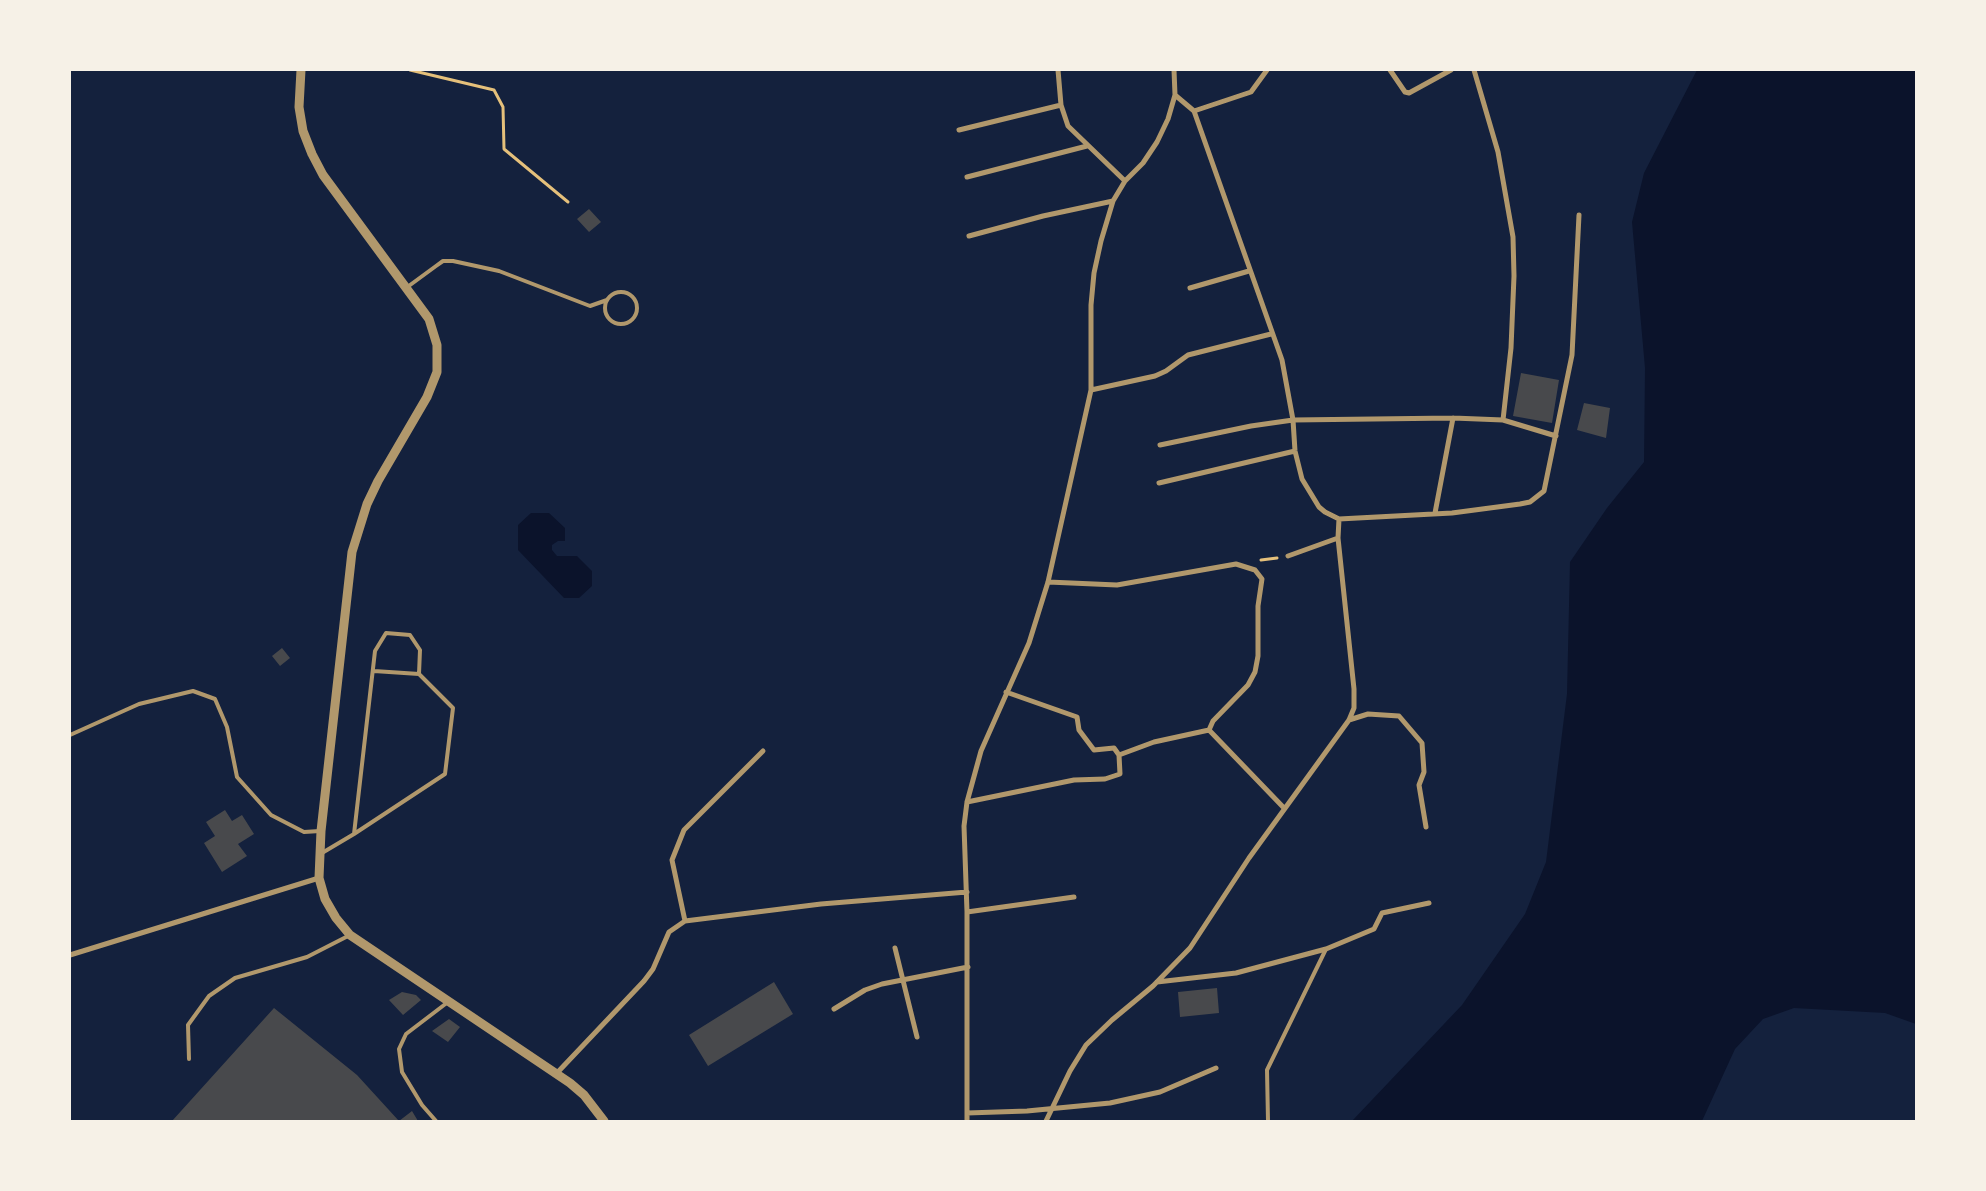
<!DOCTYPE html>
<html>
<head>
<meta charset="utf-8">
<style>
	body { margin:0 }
	#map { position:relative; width:1986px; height:1191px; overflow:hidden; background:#14213d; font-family:Bitter,serif }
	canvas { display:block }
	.frame { position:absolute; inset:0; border:71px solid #f6f1e7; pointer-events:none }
</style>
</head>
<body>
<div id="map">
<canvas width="1986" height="1191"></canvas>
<div class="frame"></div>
</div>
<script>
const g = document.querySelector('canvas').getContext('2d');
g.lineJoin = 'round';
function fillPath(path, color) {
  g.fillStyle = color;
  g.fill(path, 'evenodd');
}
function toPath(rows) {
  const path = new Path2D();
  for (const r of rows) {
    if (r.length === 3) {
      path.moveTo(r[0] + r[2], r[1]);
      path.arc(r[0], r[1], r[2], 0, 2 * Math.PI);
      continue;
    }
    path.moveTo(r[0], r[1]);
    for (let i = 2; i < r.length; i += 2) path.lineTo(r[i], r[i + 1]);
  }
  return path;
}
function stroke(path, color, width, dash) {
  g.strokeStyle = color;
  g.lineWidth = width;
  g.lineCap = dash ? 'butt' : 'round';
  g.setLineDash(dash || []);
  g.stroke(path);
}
const water = toPath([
	[1697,70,1916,70,1916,1024,1885,1013,1794,1008,1763,1019,1735,1049,1702,1121,1352,1121,1462,1005,1525,914,1546,862,1567,694,1570,562,1607,508,1644,462,1645,368,1632,222,1644,173],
	[531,513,549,513,565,528,565,541,558,541,552,545,552,550,557,556,577,556,592,571,592,586,579,598,564,598,518,550,518,525]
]);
const building = toPath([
	[589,209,601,222,589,232,577,219],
	[1521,373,1559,380,1552,423,1513,416],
	[1584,403,1610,408,1606,438,1577,430],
	[282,648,290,658,280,666,272,656],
	[225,810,232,821,242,815,254,834,238,844,247,856,222,872,204,843,215,836,206,822],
	[774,982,793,1014,708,1066,689,1035],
	[1217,988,1219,1013,1180,1017,1178,992],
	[402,992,416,995,421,1000,403,1015,389,1000],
	[274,1008,357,1075,399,1121,172,1121],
	[449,1019,460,1027,448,1042,432,1031],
	[412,1111,418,1121,399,1121]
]);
const path = toPath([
	[410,70,494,90,503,107,504,149,568,202],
	[1261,560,1277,558]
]);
const service = toPath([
	[406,288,436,266,443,261,453,261,499,271,590,306,607,300],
	[621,308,16],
	[374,671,419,674],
	[70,735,139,704,193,691,215,699,227,727,237,777,271,815,304,832,320,831],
	[322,853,354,834,375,651,386,633,410,635,420,650,419,674,453,708,445,774,354,834],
	[189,1059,188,1025,209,996,235,978,307,957,350,935],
	[436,1121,422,1105,402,1072,399,1049,406,1034,448,1002],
	[1268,1121,1267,1070,1326,949]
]);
const minor = toPath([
	[1058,70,1061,105,1068,126,1125,181],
	[1390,70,1405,92,1409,93,1451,70],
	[1474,70,1498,152,1513,237,1514,276,1511,348,1503,420,1556,436],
	[1175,95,1194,111,1282,360,1293,420,1295,451,1302,479,1319,507,1325,512,1339,519,1452,513,1520,504,1530,502,1544,491,1572,355,1579,215],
	[1194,111,1251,92,1267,70],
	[959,130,1061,105],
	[967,177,1087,146],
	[969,236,1043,216,1113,201],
	[1190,288,1249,271],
	[1091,390,1155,376,1166,371,1188,355,1271,334],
	[1160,445,1251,426,1293,420,1453,418,1503,420],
	[1159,483,1295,451],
	[1435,513,1453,418],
	[1288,556,1338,538],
	[1048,582,1117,585,1236,564,1255,570,1262,579,1258,606,1258,656,1255,672,1248,685,1213,721,1209,730,1284,808],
	[1006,692,1077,717,1079,730,1094,750,1114,748,1119,755,1154,742,1209,730],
	[1349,720,1368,714,1399,716,1422,743,1424,772,1419,785,1426,827],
	[967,802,1074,780,1105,779,1120,774,1119,755],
	[967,912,1074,897],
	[685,921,672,860,684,830,763,751],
	[895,948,917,1037],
	[70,955,319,878],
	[1157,982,1236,973,1326,949,1374,929,1382,913,1429,903],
	[834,1009,865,990,882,984,968,967],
	[556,1074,644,981,653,969,669,932,685,921,821,904,967,892],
	[967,1113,1027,1111,1110,1103,1160,1092,1216,1068],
	[967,1121,967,912,964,826,967,802,981,751,1029,643,1048,582,1091,390,1091,305,1094,273,1101,241,1113,201,1125,181,1143,163,1157,142,1168,119,1175,95,1174,70],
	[1046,1121,1070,1071,1086,1045,1112,1020,1153,986,1190,948,1249,858,1349,720,1354,708,1354,689,1338,538,1339,519]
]);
const tertiary = toPath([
	[301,70,299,107,303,131,312,154,323,175,429,319,437,345,437,372,427,397,378,481,367,504,352,552,321,831,319,878,325,899,336,918,350,935,570,1083,584,1095,604,1121]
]);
fillPath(water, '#0b132b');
fillPath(building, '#48494c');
stroke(path, '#e5c07b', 3);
stroke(service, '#b1986c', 4);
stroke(minor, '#b1986c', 5);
stroke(tertiary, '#b1986c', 9);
</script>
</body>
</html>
